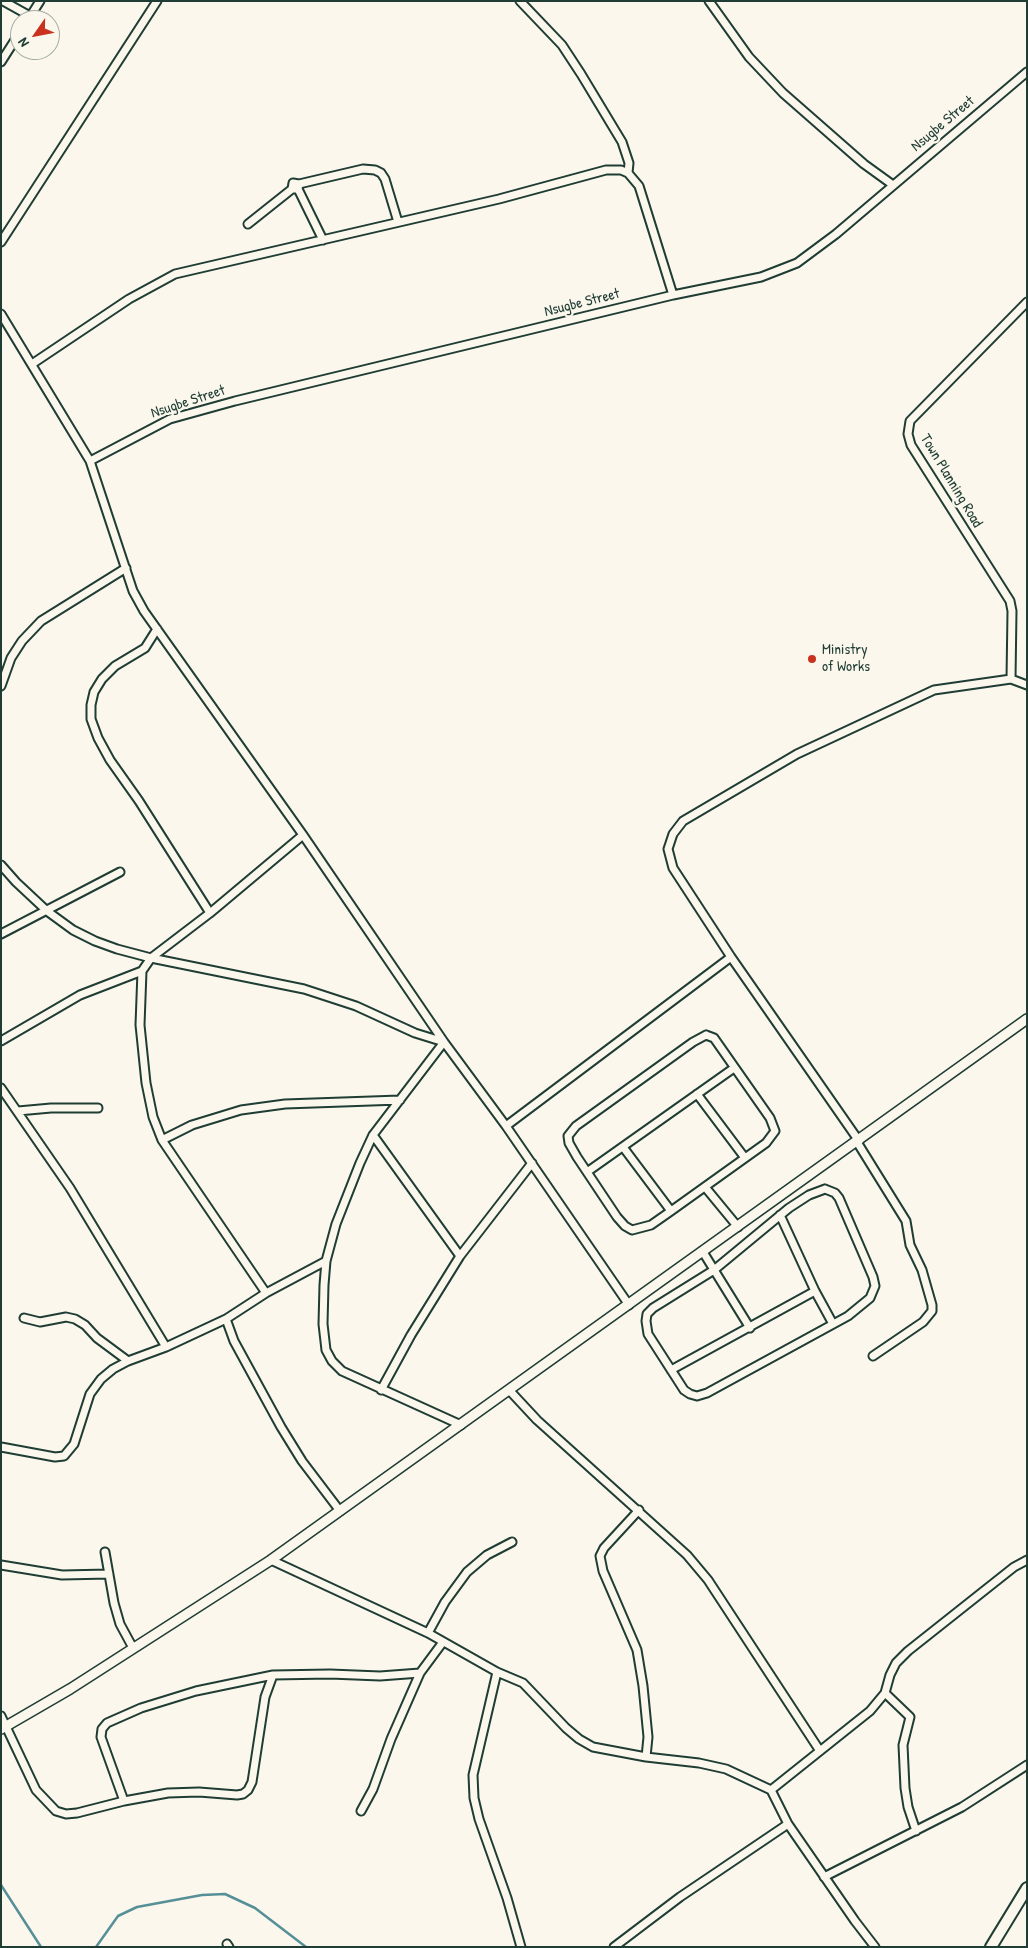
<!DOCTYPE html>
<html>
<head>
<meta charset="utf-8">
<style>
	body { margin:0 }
	#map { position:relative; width:1028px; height:1948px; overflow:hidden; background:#fbf7ec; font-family:"Patrick Hand",sans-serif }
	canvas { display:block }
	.frame { position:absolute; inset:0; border:2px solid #1f3d34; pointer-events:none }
	.north { position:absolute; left:10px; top:10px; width:50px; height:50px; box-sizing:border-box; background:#fbf7ec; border:1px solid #a3ada2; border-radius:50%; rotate:237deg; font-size:14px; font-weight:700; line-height:20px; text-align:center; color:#1f3d34 }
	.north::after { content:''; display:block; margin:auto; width:18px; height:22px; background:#c8321e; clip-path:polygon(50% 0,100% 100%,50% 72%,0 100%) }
</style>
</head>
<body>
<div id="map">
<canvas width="1028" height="1948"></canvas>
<div class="frame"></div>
<div class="north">N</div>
</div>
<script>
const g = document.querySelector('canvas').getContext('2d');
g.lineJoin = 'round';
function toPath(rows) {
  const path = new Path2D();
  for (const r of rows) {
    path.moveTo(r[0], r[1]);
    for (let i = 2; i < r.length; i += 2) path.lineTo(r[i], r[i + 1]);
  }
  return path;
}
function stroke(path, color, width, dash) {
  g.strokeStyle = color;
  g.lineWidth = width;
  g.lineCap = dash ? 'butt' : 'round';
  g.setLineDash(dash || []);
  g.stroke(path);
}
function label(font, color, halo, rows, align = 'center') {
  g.font = font + ' "Patrick Hand",sans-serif';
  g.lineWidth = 4.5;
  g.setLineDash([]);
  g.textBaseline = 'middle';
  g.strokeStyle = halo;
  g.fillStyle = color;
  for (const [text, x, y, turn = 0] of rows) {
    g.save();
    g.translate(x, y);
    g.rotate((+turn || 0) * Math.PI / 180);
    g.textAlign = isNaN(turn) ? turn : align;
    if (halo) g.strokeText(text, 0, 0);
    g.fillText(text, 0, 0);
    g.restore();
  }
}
const stream = toPath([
	[1,1885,41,1947],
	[96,1947,118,1916,137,1907,202,1895,225,1894,255,1908,306,1947]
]);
const minor = toPath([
	[3,1,30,16],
	[520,1,562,45,581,74,622,142,629,163,628,173],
	[709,1,749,57,783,93,864,164,893,185],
	[28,20,40,1],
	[1,62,20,32],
	[299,184,363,169,375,170,381,173,385,179,398,222],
	[298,189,292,189,293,183,299,184,298,189,323,240],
	[248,224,292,189],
	[1,242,157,1],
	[1,314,90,461,133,591,144,611,303,835,444,1042,506,1126,629,1305],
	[32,364,129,299,175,274,499,199,606,170,621,170,628,173,639,186,673,295],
	[90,461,170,419,235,401,673,295,761,277,797,263,836,234,1027,72],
	[157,629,145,648,115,666,102,679,94,692,91,705,91,719,98,738,110,760,139,801,210,913],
	[1011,679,1012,611,1010,601,911,445,908,434,910,421,1027,302],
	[1,686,11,658,22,641,41,621,126,568],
	[1,865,16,882,47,911,73,930,95,941,117,949,151,958,304,989,356,1006,415,1033,444,1042,373,1135,360,1163,336,1224,326,1261,324,1285,323,1324,326,1350,332,1361,342,1371,461,1425],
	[1,934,120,872],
	[706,1035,714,1038,770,1118,775,1131,766,1143,671,1211,651,1225,632,1230,625,1226,617,1217,577,1157,569,1143,568,1136,576,1126,693,1042,706,1035],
	[1,1041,80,995,142,971],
	[1,1088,70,1188,166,1347],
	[697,1094,745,1158],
	[18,1111,51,1108,98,1108],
	[506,1126,731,957],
	[373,1135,460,1256],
	[162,1140,192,1125,241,1110,285,1104,400,1100],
	[859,1141,731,957,673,868,668,849,673,834,683,821,797,754,934,690,1011,679,1027,685],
	[857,1142,906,1221,910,1245,922,1270,932,1305,932,1311,923,1322,873,1356],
	[623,1147,671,1211],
	[587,1172,734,1068],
	[705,1187,738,1227],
	[825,1189,835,1193,839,1198,873,1277,875,1286,870,1298,848,1316,707,1393,697,1396,690,1394,684,1390,648,1334,646,1321,647,1314,653,1308,714,1270,789,1208,809,1195,825,1189],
	[780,1215,815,1291,833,1324],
	[703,1252,750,1328],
	[326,1261,266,1293,226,1319,234,1341,281,1427,302,1461,340,1511],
	[266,1293,162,1140,153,1117,146,1083,140,1025,142,971,151,958,210,913,303,835],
	[24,1318,40,1322,66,1317,75,1319,85,1325,97,1338,128,1361],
	[671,1370,815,1291],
	[381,1390,411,1335,460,1256,532,1163],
	[510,1391,537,1420,687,1555,708,1580,820,1751],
	[1,1447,55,1457,64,1456,74,1444,90,1394,101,1379,113,1369,128,1361,166,1347,226,1319],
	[639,1510,604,1548,600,1556,603,1571,637,1650,643,1686,648,1737,646,1757],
	[105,1552,114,1603,120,1624,133,1648],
	[271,1560,428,1633,497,1672,523,1683,566,1728,579,1739,593,1747,646,1757,699,1763,726,1769,771,1790,788,1824,855,1921,875,1947],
	[1,1565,62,1575,109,1574],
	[428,1633,445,1602,467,1572,487,1555,512,1542],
	[497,1672,473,1775,474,1798,479,1819,507,1898,521,1947],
	[885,1693,910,1717,903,1745,905,1788,908,1807,916,1831],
	[1,1716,36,1790,56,1811,66,1814,77,1813,124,1801,168,1793,199,1792,237,1795,243,1794,248,1790,252,1782,265,1697,273,1675],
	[771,1790,870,1711,885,1693,890,1675,896,1663,908,1651,1014,1567,1027,1560],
	[124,1801,101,1737,102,1729,107,1723,141,1708,196,1691,273,1675,330,1674,380,1676,420,1673],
	[361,1811,373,1789,391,1739,420,1673,443,1642],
	[824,1877,962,1807,1027,1765],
	[227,1944,229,1947],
	[614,1947,680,1897,788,1824]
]);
const tertiary = toPath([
	[1,1729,70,1689,271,1560,1027,1019]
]);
const secondary = toPath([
	[991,1947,1027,1888]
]);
const markers = [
	[812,659,5,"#c8321e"]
];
const streetNames = [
	["Nsugbe Street",943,124,-40],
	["Nsugbe Street",582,303,-14],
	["Nsugbe Street",188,402,-18],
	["Town Planning Road",951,481,59]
];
const poiNames = [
	["Ministry",822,650],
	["of Works",822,667]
];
stroke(stream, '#558f97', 2.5);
stroke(minor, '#1f3d34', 11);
stroke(tertiary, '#1f3d34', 12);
stroke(secondary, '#1f3d34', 14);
stroke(minor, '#fbf7ec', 7);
stroke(tertiary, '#fbf7ec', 9);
stroke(secondary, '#fbf7ec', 10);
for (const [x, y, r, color] of markers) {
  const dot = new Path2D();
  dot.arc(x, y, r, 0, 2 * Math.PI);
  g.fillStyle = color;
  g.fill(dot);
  stroke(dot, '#fbf7ec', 2);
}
label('15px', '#1f3d34', '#fbf7ec', streetNames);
label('15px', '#1f3d34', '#fbf7ec', poiNames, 'left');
</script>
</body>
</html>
